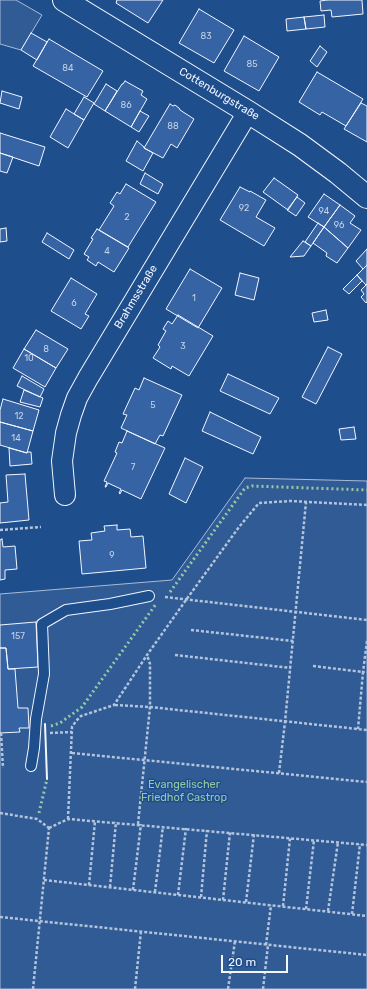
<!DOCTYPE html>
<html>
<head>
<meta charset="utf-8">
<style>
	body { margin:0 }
	#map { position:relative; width:367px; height:989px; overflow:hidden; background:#1f4e8c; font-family:Rubik,sans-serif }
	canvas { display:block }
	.scale { position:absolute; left:221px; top:955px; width:67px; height:18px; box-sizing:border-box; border:2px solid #f2f6ff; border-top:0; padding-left:5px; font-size:12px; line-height:14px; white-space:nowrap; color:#f2f6ff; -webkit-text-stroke:3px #1f4e8c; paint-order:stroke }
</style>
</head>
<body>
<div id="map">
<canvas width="367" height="989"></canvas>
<div class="scale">20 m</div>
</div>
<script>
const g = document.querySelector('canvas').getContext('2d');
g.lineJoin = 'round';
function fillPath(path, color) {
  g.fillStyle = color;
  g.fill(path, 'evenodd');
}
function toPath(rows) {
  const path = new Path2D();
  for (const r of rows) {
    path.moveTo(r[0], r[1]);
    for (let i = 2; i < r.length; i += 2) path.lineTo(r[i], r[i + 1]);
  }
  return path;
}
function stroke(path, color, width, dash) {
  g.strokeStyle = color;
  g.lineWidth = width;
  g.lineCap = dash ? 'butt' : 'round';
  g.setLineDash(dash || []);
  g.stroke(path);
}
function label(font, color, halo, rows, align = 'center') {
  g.font = font + ' Rubik,sans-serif';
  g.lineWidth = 3;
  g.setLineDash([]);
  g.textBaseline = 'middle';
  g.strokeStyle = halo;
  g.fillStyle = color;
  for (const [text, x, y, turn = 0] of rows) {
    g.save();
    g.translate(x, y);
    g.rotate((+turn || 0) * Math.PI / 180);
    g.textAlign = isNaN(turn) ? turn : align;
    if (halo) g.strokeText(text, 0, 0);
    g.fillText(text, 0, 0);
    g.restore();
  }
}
const built = toPath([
	[0,0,16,0,42,15,21,50,0,44,0,0],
	[245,478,367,481,367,989,0,989,0,594,172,580,245,478]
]);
const building = toPath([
	[117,0,163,0,148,23,116,3,117,0],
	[327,0,362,0,363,14,332,17,331,10,321,11,320,1,327,0],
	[199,9,234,30,214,63,179,43,199,9],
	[324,15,325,27,306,29,304,17,324,15],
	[304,17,306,29,287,31,286,19,304,17],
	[31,33,47,42,37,60,21,50,31,33],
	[244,36,279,57,259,91,224,71,244,36],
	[49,39,103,71,87,97,33,66,49,39],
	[320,46,327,52,317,67,310,61,320,46],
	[317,72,363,99,346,126,322,112,320,115,299,102,317,72],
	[125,81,143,91,141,95,147,99,131,127,105,111,122,84,123,84,125,81],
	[106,84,117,91,105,111,94,104,106,84],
	[2,91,22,97,19,109,0,103,2,91],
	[84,97,94,103,84,120,74,114,84,97],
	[361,103,367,106,367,142,344,129,361,103],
	[170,104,173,106,175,105,179,108,180,110,194,119,177,148,171,144,163,158,144,148,170,104],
	[66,109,84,120,68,148,50,137,66,109],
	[140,111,149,116,139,132,131,127,140,111],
	[0,133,45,147,39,166,0,153,0,133],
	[137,141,144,147,144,148,153,153,143,171,126,161,137,141],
	[0,153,13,157,7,173,0,171,0,153],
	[145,173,163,184,158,194,140,184,145,173],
	[274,178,298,195,288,210,263,192,274,178],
	[126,184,156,202,128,247,99,230,114,206,110,203,117,192,120,194,126,184],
	[240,187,250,192,250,191,266,200,256,217,275,228,264,246,220,220,240,187],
	[324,194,340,205,324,227,308,217,324,194],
	[297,197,305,203,296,216,287,210,297,197],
	[340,205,355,216,350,223,361,230,348,248,324,227,340,205],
	[318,223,324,227,311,246,305,242,318,223],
	[324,227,348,248,337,263,326,256,327,253,313,243,324,227],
	[6,228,7,241,0,242,0,229,6,228],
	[97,229,129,248,114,272,98,262,96,266,87,260,89,257,84,254,93,239,91,238,97,229],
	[47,233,74,250,69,259,42,242,47,233],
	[303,241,311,246,304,256,290,257,303,241],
	[367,249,367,265,363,269,356,261,367,249],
	[367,265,367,284,366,285,357,275,367,265],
	[190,269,222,288,198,328,166,309,190,269],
	[240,273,259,278,254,300,235,295,240,273],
	[357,275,362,281,349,294,343,289,357,275],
	[71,278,97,294,85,314,89,316,81,329,51,311,71,278],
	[367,284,367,302,366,303,361,297,364,294,361,290,367,284],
	[326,310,328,320,314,322,312,313,326,310],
	[178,315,213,336,189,376,172,366,171,369,153,358,160,347,158,345,166,331,163,329,168,321,172,324,178,315],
	[36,330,68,349,56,368,24,349,36,330],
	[328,347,342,354,316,404,302,397,328,347],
	[24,349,56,368,45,387,13,368,24,349],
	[228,374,279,398,270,414,220,391,228,374],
	[22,376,44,389,40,397,17,386,22,376],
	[144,378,182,395,163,436,160,435,155,444,121,428,127,415,123,414,135,388,139,390,144,378],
	[24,390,43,398,40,407,20,402,24,390],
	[3,399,39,410,33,431,0,422,0,410,3,399],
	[210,412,261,437,253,454,202,431,210,412],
	[0,422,33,431,27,453,0,445,0,422],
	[354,427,356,439,341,440,339,429,354,427],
	[127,431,165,448,141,499,122,490,120,494,119,493,121,489,108,483,106,487,105,487,107,482,104,481,117,453,115,452,119,442,122,443,127,431],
	[9,448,27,453,27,452,31,452,32,464,10,466,9,448],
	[185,458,203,467,186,503,169,494,185,458],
	[25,474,29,520,0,523,0,503,8,502,6,475,25,474],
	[117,525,117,530,130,529,131,537,143,536,146,568,82,574,79,541,92,540,91,533,105,531,104,526,117,525],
	[2,539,3,547,15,546,17,569,5,570,5,579,0,580,0,540,2,539],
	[36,622,38,667,8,669,6,648,0,648,0,625,36,622],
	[0,648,6,648,8,669,15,669,18,708,28,708,29,728,19,728,20,732,0,733,0,648]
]);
const path = toPath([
	[0,530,41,527],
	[165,597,367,620],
	[191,630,293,641],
	[367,641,363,672,367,672],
	[175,655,291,668],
	[313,666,363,672,358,729],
	[115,705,150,707,367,730],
	[1,733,3,768],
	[50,733,72,732],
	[72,753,367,782],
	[279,773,285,722,306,502],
	[0,813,37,819,49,828],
	[68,819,72,727,76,721,81,716,114,705,147,655,186,600,239,527,259,503,290,501,367,505],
	[138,824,150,707,150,664,147,655],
	[49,828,68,819,367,845],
	[44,880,367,916],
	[89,885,95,821],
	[110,887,116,822],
	[133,890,141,824],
	[155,892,163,826],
	[178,895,186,828],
	[201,897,207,830],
	[223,900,230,832],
	[246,902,254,834],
	[283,906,290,838],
	[306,909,314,840],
	[328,911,338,842],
	[352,914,360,844],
	[0,917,367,955],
	[266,945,271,905],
	[33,989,49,828],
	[135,989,141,931],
	[228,989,235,941],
	[263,989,268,945]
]);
const lane = toPath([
	[31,766,34,748,36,719,44,674,42,624,66,610,110,604,149,596]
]);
const street = toPath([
	[65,495,62,461,66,433,71,415,77,398,88,378,248,112]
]);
const secondary = toPath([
	[64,0,248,112,300,145,338,173,367,197]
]);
const hedge = toPath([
	[170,592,245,488,252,486,367,490],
	[51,726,60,723,82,707,156,604],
	[39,813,47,779]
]);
const wall = toPath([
	[45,724,47,779]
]);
const numberNames = [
	["83",206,36],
	["85",252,64],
	["84",68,68],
	["86",126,105],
	["88",173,126],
	["92",244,208],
	["94",324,211],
	["2",127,217],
	["96",339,225],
	["4",107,251],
	["1",194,298],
	["6",74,303],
	["3",183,346],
	["8",46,349],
	["10",29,358],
	["5",153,405],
	["12",19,416],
	["14",16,438],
	["7",133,467],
	["9",112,555],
	["157",18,636]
];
const streetNames = [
	["Cottenburgstraße",219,94,31],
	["Brahmsstraße",136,297,-59]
];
const parkNames = [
	["Evangelischer",184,785],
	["Friedhof Castrop",184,798]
];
fillPath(built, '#305b95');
stroke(built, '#a8bbd7', 1);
fillPath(building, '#3563a3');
stroke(building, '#f2f6ff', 1);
stroke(lane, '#f2f6ff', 12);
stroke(street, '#f2f6ff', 22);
stroke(secondary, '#f2f6ff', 24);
stroke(path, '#b3c4dc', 2.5, [3, 2]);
stroke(lane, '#1f4e8c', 10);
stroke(street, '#1f4e8c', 20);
stroke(secondary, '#1f4e8c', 22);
stroke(hedge, '#97c8a6', 3, [2, 3]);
stroke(wall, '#f2f6ff', 2);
label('9px', '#c3d1e8', null, numberNames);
label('11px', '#f2f6ff', '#1f4e8c', streetNames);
label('11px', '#97c8a6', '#1f4e8c', parkNames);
</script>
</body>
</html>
